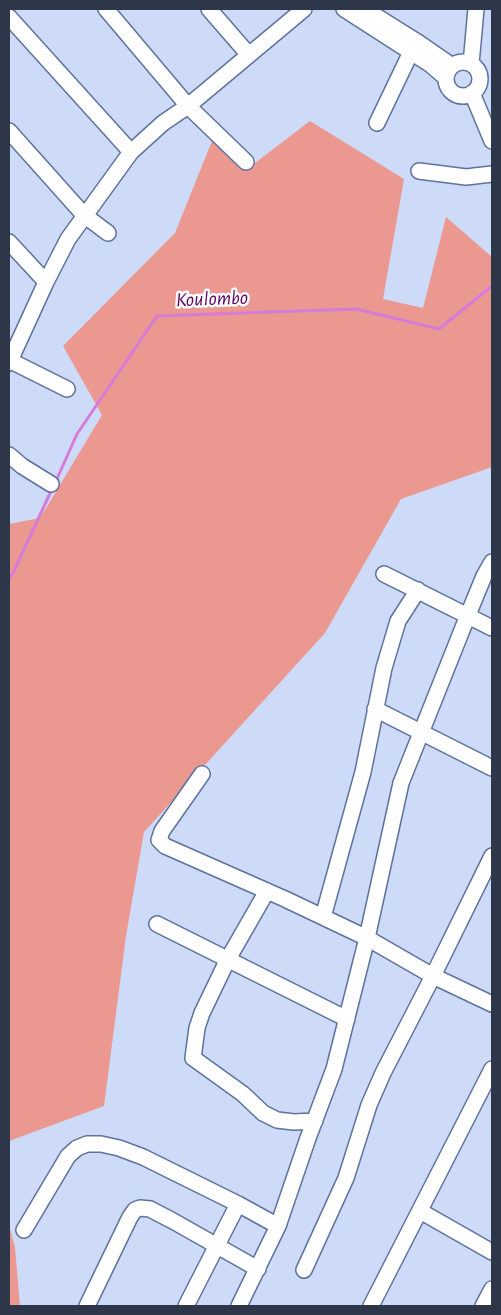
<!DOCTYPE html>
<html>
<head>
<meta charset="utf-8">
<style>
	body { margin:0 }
	#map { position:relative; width:501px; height:1315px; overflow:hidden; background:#cddbf9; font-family:"Alegreya Sans",sans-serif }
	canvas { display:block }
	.frame { position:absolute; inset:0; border:10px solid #2e374a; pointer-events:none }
</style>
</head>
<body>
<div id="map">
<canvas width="501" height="1315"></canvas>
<div class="frame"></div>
</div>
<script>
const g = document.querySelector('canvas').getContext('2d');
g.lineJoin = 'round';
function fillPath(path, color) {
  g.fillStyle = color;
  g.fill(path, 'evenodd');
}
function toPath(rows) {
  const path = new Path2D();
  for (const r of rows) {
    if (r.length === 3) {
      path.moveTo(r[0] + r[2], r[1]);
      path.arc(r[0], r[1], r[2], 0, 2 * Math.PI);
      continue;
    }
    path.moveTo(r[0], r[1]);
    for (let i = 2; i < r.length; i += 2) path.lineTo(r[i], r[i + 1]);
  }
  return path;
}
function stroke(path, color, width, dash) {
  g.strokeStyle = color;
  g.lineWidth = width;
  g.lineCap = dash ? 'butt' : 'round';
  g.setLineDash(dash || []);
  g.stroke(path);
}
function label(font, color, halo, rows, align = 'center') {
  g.font = font + ' "Alegreya Sans",sans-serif';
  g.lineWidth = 5;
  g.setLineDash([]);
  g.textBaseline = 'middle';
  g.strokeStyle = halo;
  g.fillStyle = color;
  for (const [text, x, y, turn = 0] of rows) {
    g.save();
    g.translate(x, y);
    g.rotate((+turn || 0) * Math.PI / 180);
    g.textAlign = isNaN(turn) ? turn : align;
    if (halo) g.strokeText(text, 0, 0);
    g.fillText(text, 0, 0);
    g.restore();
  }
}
const green = toPath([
	[310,121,404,179,383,299,423,308,446,217,492,257,492,467,401,499,325,633,144,832,126,936,104,1106,9,1141,9,524,40,518,102,415,63,346,175,233,216,131,255,163],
	[9,1226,15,1247,20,1306,9,1306]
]);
const stream = toPath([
	[56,481,77,434,157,316,356,309,439,329,492,286],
	[9,579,13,573,52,489]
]);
const minor = toPath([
	[106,9,188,106,246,162],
	[209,9,249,55],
	[344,9,431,65,446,78],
	[365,9,416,41,452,66],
	[9,17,131,152],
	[463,79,17],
	[471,64,476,9],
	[472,93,492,141],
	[377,123,411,52],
	[9,131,84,215,108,233],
	[419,171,466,177,492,174],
	[9,242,46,282],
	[9,360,67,389],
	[9,363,46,282,68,239,131,152,163,123,188,106,304,9],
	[9,455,22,466,51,484],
	[384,574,492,628],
	[375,709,492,768],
	[202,774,162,831,159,840,165,846,285,899,367,938,433,976,492,1004],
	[267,891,228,959,202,1013,197,1028,193,1058,243,1094,263,1113,277,1120,294,1122,315,1121],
	[323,917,363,772,384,668,398,621,418,590],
	[157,924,347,1019],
	[420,1211,492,1252],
	[24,1230,68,1156,77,1148,87,1144,101,1144,119,1148,143,1157,238,1204,278,1226],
	[304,1270,346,1178,369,1105,383,1073,433,976,492,856],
	[87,1306,130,1217,135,1210,140,1208,150,1209,173,1221,258,1269],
	[186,1306,238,1204],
	[239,1306,278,1226,308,1138,334,1069,367,938,401,783,468,615,484,576,492,562],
	[371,1306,492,1069],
	[483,1306,492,1289]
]);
const waterNames = [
	["Koulombo",212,299,-2]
];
fillPath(green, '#eb9890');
stroke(stream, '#d77bd9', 3);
stroke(minor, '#5e729e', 18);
stroke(minor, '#fff', 15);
label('italic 20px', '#5a005f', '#fcfcfc', waterNames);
</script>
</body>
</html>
